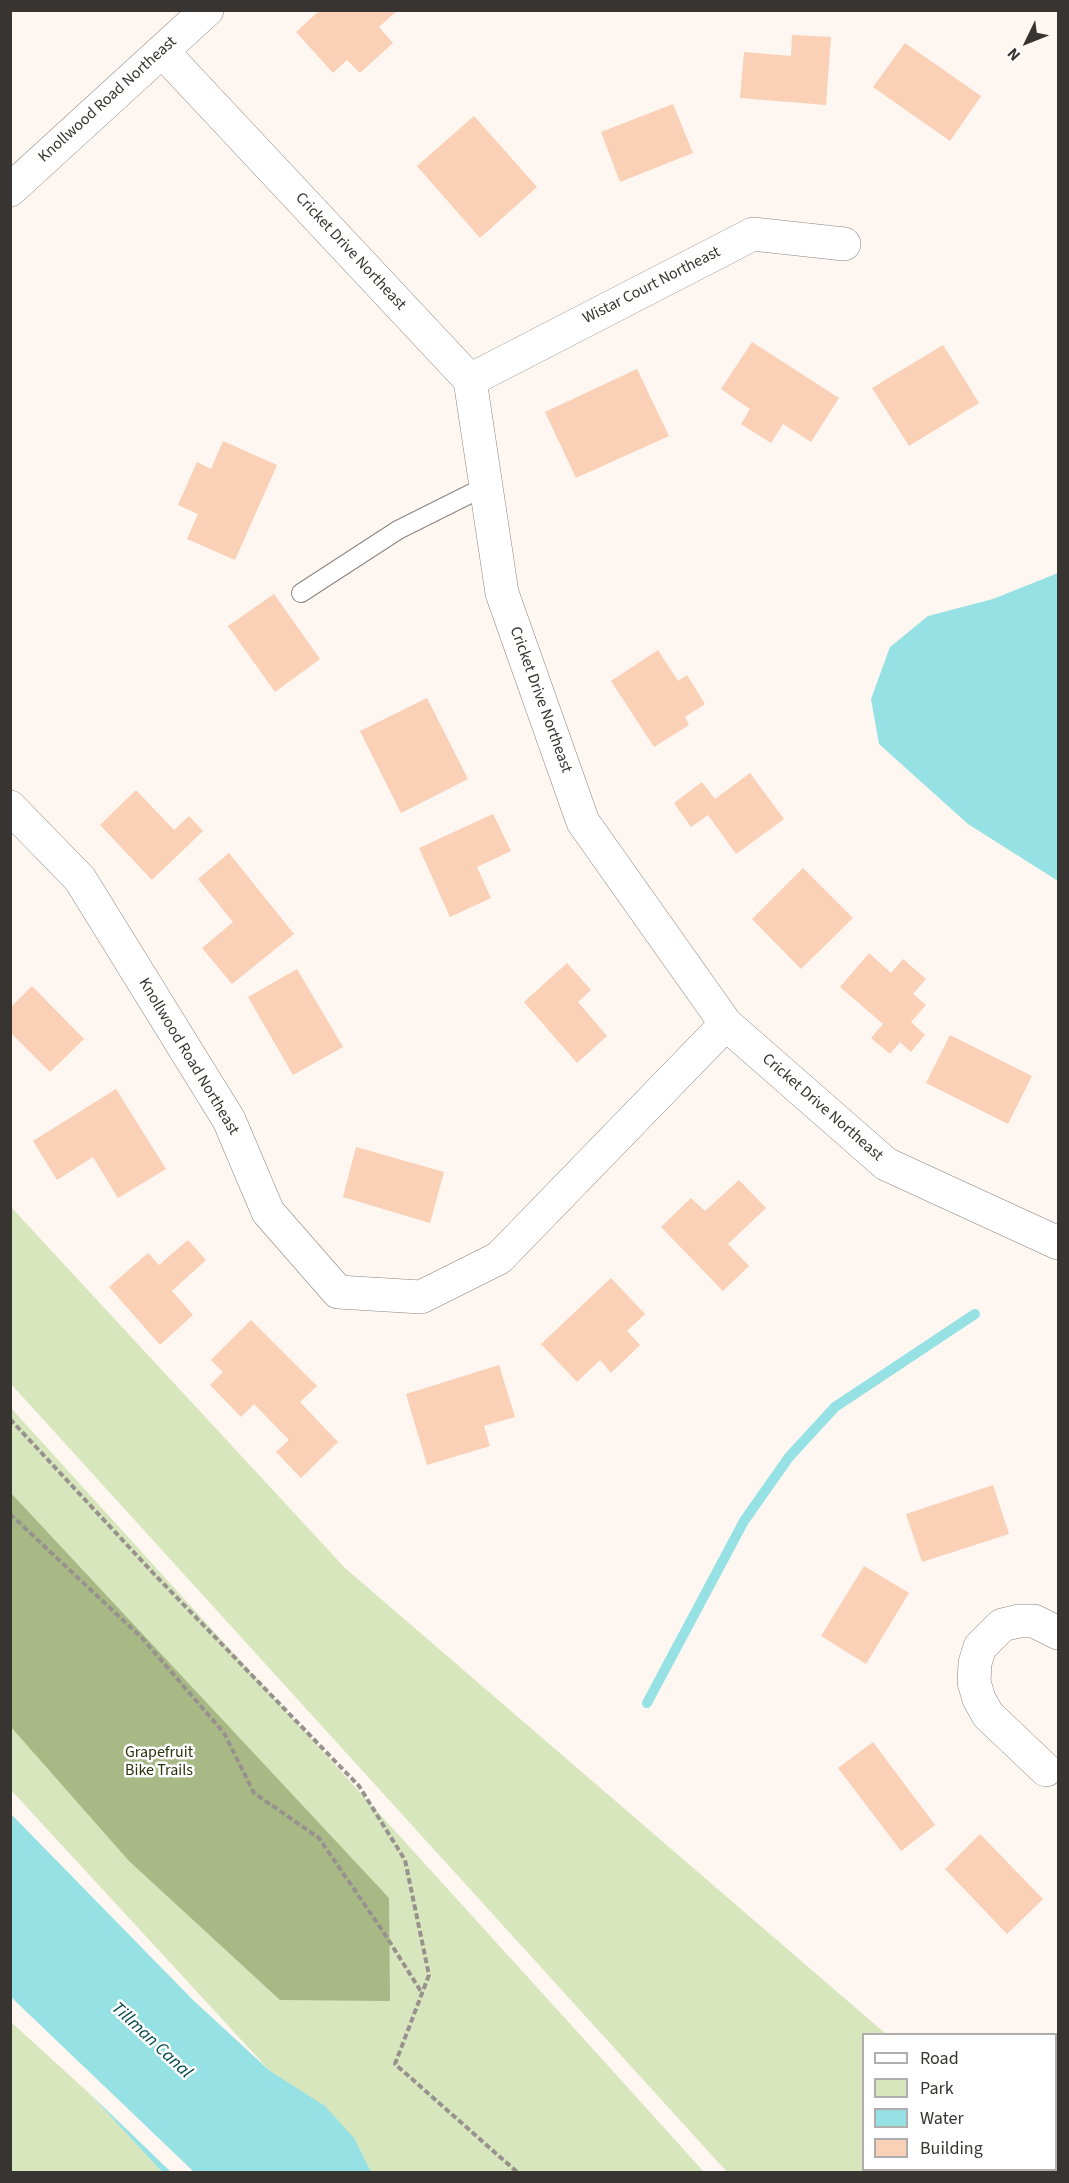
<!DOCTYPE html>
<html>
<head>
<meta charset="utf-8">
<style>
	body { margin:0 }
	#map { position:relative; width:1069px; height:2183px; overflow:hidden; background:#fef6f1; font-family:"Source Sans 3",sans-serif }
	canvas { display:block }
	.frame { position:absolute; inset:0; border:12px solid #383432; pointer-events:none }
	.legend { position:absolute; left:862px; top:2033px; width:195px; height:138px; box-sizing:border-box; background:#fff; border:2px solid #afaead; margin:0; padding:8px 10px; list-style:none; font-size:18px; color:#383432 }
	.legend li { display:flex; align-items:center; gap:12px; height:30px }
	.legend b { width:30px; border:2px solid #afaead }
	.north { position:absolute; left:997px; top:12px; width:60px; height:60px; -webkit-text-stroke:4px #fff; paint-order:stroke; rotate:227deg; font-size:16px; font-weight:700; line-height:24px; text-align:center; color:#383432 }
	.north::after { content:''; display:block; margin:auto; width:21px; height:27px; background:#383432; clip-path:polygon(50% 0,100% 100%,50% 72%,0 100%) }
</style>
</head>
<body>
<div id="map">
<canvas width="1069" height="2183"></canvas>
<div class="frame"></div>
<ul class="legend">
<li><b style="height:8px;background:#fff"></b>Road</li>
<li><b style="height:16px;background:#d8e6bd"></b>Park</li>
<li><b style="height:16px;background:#96e1e3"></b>Water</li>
<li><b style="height:16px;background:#fad0b6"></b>Building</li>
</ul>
<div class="north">N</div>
</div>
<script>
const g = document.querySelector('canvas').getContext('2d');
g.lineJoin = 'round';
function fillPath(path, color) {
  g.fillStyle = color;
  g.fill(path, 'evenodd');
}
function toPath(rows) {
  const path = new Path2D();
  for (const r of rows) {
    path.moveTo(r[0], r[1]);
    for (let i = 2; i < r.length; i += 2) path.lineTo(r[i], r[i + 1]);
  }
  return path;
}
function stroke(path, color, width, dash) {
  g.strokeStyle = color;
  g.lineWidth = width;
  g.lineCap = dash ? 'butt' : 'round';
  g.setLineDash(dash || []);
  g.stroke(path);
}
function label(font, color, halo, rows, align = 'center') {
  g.font = font + ' "Source Sans 3",sans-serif';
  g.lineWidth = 5;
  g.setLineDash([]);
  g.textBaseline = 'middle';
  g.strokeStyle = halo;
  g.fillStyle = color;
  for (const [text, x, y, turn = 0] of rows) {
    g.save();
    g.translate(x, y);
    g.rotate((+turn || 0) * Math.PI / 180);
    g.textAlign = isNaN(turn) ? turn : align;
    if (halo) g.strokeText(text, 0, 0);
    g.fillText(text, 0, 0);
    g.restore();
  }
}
const green = toPath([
	[11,1207,345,1568,886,2034,864,2034,864,2170,1056,2170,1056,2163,1058,2165,1058,2172,727,2172,11,1384],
	[11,1408,583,2038,704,2172,363,2172,11,1790],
	[10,2021,90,2094,162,2172,11,2172]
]);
const forest = toPath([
	[10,1492,389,1898,390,2001,280,2000,129,1861,11,1727]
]);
const water = toPath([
	[1058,573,1058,881,968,824,879,744,871,699,890,647,928,616,993,599],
	[10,1813,193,2000,270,2071,325,2106,354,2138,371,2172,194,2172,11,1997],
	[90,2094,171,2172,162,2172]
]);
const stream = toPath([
	[647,1703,744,1521,789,1457,835,1407,975,1314]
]);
const building = toPath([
	[320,10,398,10,379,27,393,43,360,73,347,60,333,73,296,32],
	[792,35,831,37,826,105,740,98,744,52,791,56],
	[905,43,981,96,950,141,873,87],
	[673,104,693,153,620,182,601,132],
	[474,116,537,187,480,238,417,166],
	[752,342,839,398,811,442,783,424,771,443,741,424,750,409,721,389],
	[943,345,979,403,909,446,872,388],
	[637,369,669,436,576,478,545,412],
	[223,441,277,465,235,560,187,539,198,514,178,505,197,462,211,469],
	[274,594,320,659,275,692,228,626],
	[658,650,678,681,687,675,705,704,685,717,689,725,654,747,611,681],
	[427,698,468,779,401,813,360,731],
	[750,773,784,819,736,854,708,815,691,827,674,803,702,782,715,799],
	[136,790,174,830,189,816,203,831,152,880,100,825],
	[493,814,511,851,477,867,491,898,450,917,419,848],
	[229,853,294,934,232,984,202,948,233,922,198,879],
	[803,868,853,918,801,969,752,919],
	[869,953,891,973,903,959,926,979,913,994,926,1005,911,1022,925,1035,911,1052,900,1042,890,1054,871,1038,883,1024,840,987],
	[567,963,591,990,578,1002,607,1036,577,1063,524,1002],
	[297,969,343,1047,293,1075,248,997],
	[32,986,84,1039,50,1072,10,1032,10,1008],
	[950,1035,1032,1076,1008,1124,926,1083],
	[116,1089,166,1169,118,1198,93,1157,57,1180,33,1141],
	[356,1147,444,1172,430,1223,343,1197],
	[739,1180,766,1208,728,1244,749,1266,723,1291,661,1227,691,1198,705,1211],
	[188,1240,206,1260,172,1291,193,1315,160,1345,109,1287,148,1253,159,1265],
	[611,1278,645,1314,627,1331,640,1345,611,1373,600,1360,577,1382,541,1344],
	[251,1320,317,1386,300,1402,338,1442,301,1478,276,1452,289,1440,254,1404,241,1417,210,1385,223,1372,211,1360],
	[499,1365,515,1417,484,1426,490,1446,427,1465,406,1394],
	[993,1485,1009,1534,922,1562,906,1514],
	[864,1566,909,1593,866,1664,821,1636],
	[873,1742,935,1825,901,1851,838,1768],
	[980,1834,1043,1899,1007,1934,945,1869]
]);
const path = toPath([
	[10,1419,155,1575,359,1786,405,1860,429,1975,395,2064,517,2172],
	[10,1514,142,1638,224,1733,254,1793,319,1838,384,1933,422,1993]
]);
const service = toPath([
	[301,593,398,530,486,486]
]);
const minor = toPath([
	[162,51,470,380,502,593,583,822,726,1024,886,1164,1058,1243],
	[10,190,207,10],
	[470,380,753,234,844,244],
	[10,807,80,879,229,1120,268,1212,338,1292,421,1297,499,1258,726,1024],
	[1046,1770,988,1715,979,1699,974,1682,975,1663,980,1647,1002,1625,1019,1621,1034,1621,1058,1633]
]);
const streetNames = [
	["Knollwood Road Northeast",108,100,-42],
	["Cricket Drive Northeast",350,252,47],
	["Wistar Court Northeast",652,286,-27],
	["Cricket Drive Northeast",540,700,70],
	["Knollwood Road Northeast",188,1057,59],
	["Cricket Drive Northeast",822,1108,41]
];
const parkNames = [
	["Grapefruit",159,1753],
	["Bike Trails",159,1771]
];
const waterNames = [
	["Tillman Canal",151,2041,43]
];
fillPath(green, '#d8e6bd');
fillPath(forest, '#a8b985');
fillPath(water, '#96e1e3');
stroke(stream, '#96e1e3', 10);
fillPath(building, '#fad0b6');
stroke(service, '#8c837e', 20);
stroke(minor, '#8c837e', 34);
stroke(path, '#98928f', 4, [6, 3]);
stroke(service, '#fff', 18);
stroke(minor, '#fff', 33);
label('16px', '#383432', '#fff', streetNames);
label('16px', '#2a340c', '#fff', parkNames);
label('italic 18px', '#004749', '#fff', waterNames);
</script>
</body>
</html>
